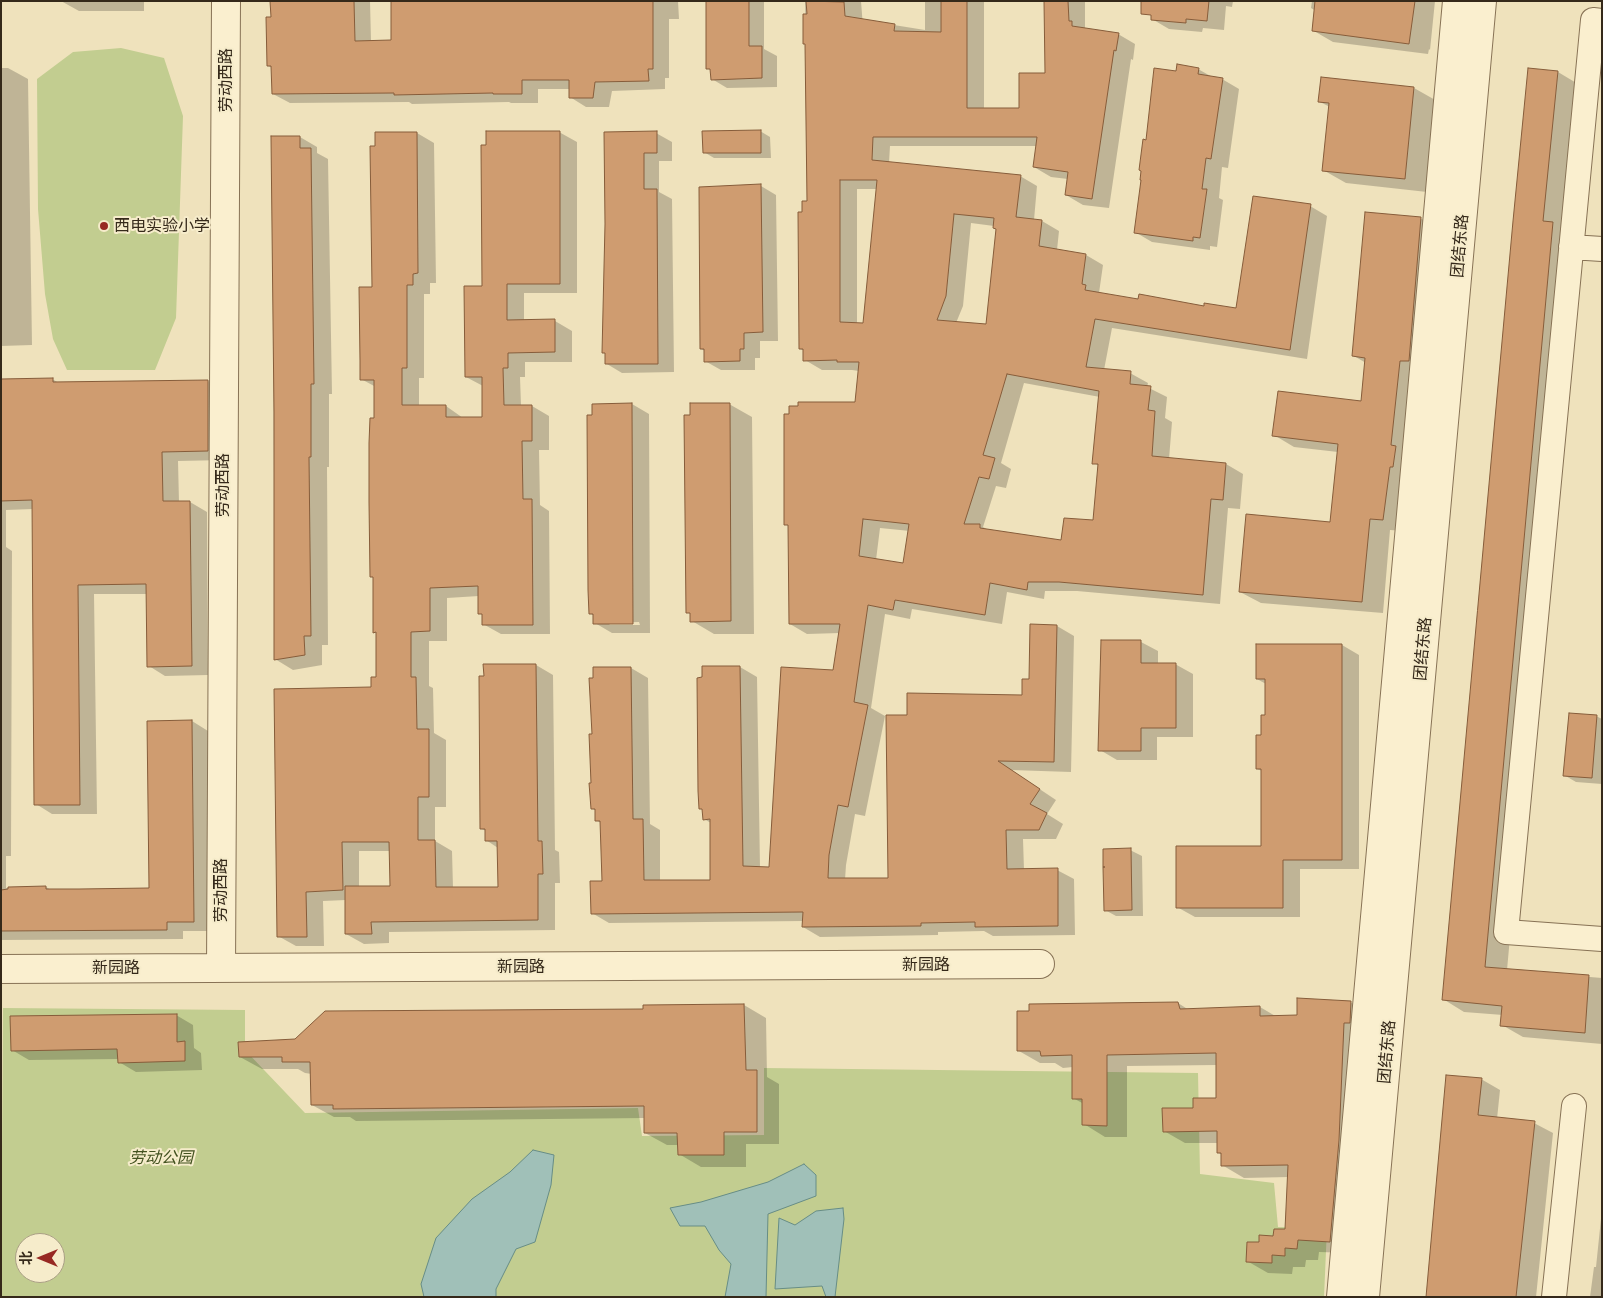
<!DOCTYPE html>
<html>
<head>
<meta charset="utf-8">
<style>
	body { margin:0 }
	#map { position:relative; width:1603px; height:1298px; overflow:hidden; background:#efe2bc; font-family:"Playfair Display","Noto Sans SC",serif }
	canvas { display:block }
	.frame { position:absolute; inset:0; border:2px solid #35291a; pointer-events:none }
	.north { position:absolute; left:15px; top:1233px; width:50px; height:50px; box-sizing:border-box; background:#f6eccb; border:1px solid #a99e84; border-radius:50%; rotate:270deg; font-size:14px; font-weight:700; line-height:20px; text-align:center; color:#35291a }
	.north::after { content:''; display:block; margin:auto; width:18px; height:22px; background:#972923; clip-path:polygon(50% 0,100% 100%,50% 72%,0 100%) }
</style>
</head>
<body>
<div id="map">
<canvas width="1603" height="1298"></canvas>
<div class="frame"></div>
<div class="north">北</div>
</div>
<script>
const g = document.querySelector('canvas').getContext('2d');
g.lineJoin = 'round';
function fillPath(path, color) {
  g.fillStyle = color;
  g.fill(path, 'evenodd');
}
function toPath(rows) {
  const path = new Path2D();
  for (const r of rows) {
    path.moveTo(r[0], r[1]);
    for (let i = 2; i < r.length; i += 2) path.lineTo(r[i], r[i + 1]);
  }
  return path;
}
function stroke(path, color, width, dash) {
  g.strokeStyle = color;
  g.lineWidth = width;
  g.lineCap = dash ? 'butt' : 'round';
  g.setLineDash(dash || []);
  g.stroke(path);
}
function label(font, color, halo, rows, align = 'center') {
  g.font = font + ' "Playfair Display","Noto Sans SC",serif';
  g.lineWidth = 4;
  g.setLineDash([]);
  g.textBaseline = 'middle';
  g.strokeStyle = halo;
  g.fillStyle = color;
  for (const [text, x, y, turn = 0] of rows) {
    g.save();
    g.translate(x, y);
    g.rotate((+turn || 0) * Math.PI / 180);
    g.textAlign = isNaN(turn) ? turn : align;
    if (halo) g.strokeText(text, 0, 0);
    g.fillText(text, 0, 0);
    g.restore();
  }
}
const green = toPath([
	[121,48,164,58,183,116,176,318,155,370,67,370,53,339,45,294,38,209,37,79,73,52],
	[3,1008,245,1010,245,1050,305,1113,638,1108,642,1136,764,1135,764,1068,1198,1073,1200,1174,1274,1183,1278,1227,1327,1228,1324,1297,1,1297],
	[25,1243,55,1243,55,1273,25,1273]
]);
const water = toPath([
	[533,1150,554,1155,551,1185,535,1242,516,1249,496,1289,496,1297,424,1297,421,1284,436,1238,472,1199,510,1172,533,1150],
	[804,1164,816,1175,816,1196,768,1214,766,1297,725,1297,731,1264,719,1250,705,1226,680,1226,670,1208,701,1202,768,1182,804,1164],
	[843,1208,844,1219,835,1297,826,1297,822,1286,775,1289,779,1218,795,1225,816,1211,843,1208]
]);
const shadow = toPath([
	[61,1,144,1,144,11,79,11],
	[272,1,370,1,371,41,392,41,392,1,678,1,679,19,669,19,669,78,665,78,665,89,612,91,609,107,586,107,570,97,570,89,538,89,538,103,511,103,509,102,412,104,409,102,290,103,273,94,273,68,268,66],
	[707,1,764,1,764,49,777,56,777,87,727,88,712,79,712,71,708,68],
	[805,1,861,1,863,27,875,22,925,30,925,1,984,1,984,109,1020,109,1046,74,1045,1,1085,1,1085,29,1118,34,1135,44,1133,60,1131,59,1109,208,1083,205,1066,195,1068,179,1051,177,1034,167,1037,146,890,146,889,163,1020,176,1037,186,1034,220,1042,221,1059,231,1057,250,1086,255,1103,265,1099,293,1139,300,1237,309,1310,206,1327,216,1307,359,1112,328,1104,370,1130,373,1148,383,1147,387,1167,397,1165,418,1172,422,1169,459,1226,464,1243,474,1240,509,1228,508,1220,604,1077,591,1045,591,1044,599,1007,592,1002,624,912,609,910,619,885,614,871,708,885,716,865,816,855,814,846,865,845,880,889,880,908,717,1023,697,1057,626,1074,636,1071,772,1011,770,1056,800,1047,814,1063,824,1056,839,1023,839,1024,870,1057,870,1074,879,1075,935,993,936,984,931,938,932,938,935,820,937,803,927,804,921,609,923,592,913,603,882,601,823,596,820,596,811,592,808,593,735,631,668,648,678,650,824,660,830,660,881,711,881,711,823,704,819,703,668,740,667,757,677,760,868,771,868,834,671,840,633,807,634,790,624,790,526,785,524,856,403,859,371,852,370,822,370,805,360,805,351,800,349,803,214,809,202],
	[857,189,877,189,864,325,857,324],
	[971,223,994,226,997,229,987,326,956,323,963,306],
	[1024,383,1100,397,1094,463,1099,466,1094,522,1063,542,990,531,983,527,996,486,1006,488,1011,469,1001,463],
	[880,528,910,531,904,565,876,560],
	[1154,1,1233,1,1232,7,1226,6,1224,30,1203,28,1202,32,1169,29,1152,19],
	[1312,1,1435,1,1430,50,1429,49,1428,54,1333,42,1314,31,1316,11,1311,8],
	[1,68,8,68,28,79,32,345,1,346],
	[1198,69,1214,78,1222,79,1239,89,1228,168,1222,167,1219,198,1223,200,1217,247,1210,246,1210,250,1152,242,1135,232,1147,141,1177,72],
	[1558,72,1578,84,1574,235,1507,970,1602,978,1602,1044,1523,1037,1502,1025,1503,1015,1464,1012,1443,999],
	[1322,79,1414,88,1437,101,1427,192,1346,183,1323,170,1330,107,1320,102],
	[760,131,770,137,771,158,714,158,704,152],
	[559,132,577,142,577,293,524,293,524,321,555,321,572,331,572,362,525,362,525,377,520,377,521,406,532,406,549,416,549,450,539,450,540,505,549,511,550,634,501,634,483,624,483,615,479,613,479,596,447,598,447,641,429,641,429,686,433,688,434,733,446,740,446,807,435,807,435,841,452,851,453,888,499,888,498,848,486,840,486,831,482,829,536,665,553,675,555,850,559,852,560,883,555,883,555,930,389,932,389,943,364,944,346,934,346,900,323,901,324,946,296,946,278,936,377,678,377,633,374,632,374,578,371,576,376,387,361,379,373,288,417,133,434,143,436,283,430,283,430,294,424,294,424,378,419,378,419,406,446,406,463,418,483,418,483,386,466,377,483,287],
	[359,851,390,851,391,887,359,887],
	[656,133,672,142,672,161,659,161,659,192,672,199,674,372,622,373,607,364,606,354,603,352,606,224,605,134],
	[300,137,317,147,317,153,328,159,332,394,329,394,329,467,327,467,328,645,322,645,322,665,293,670,275,659,272,138],
	[761,186,776,195,778,341,760,341,760,358,755,358,755,370,721,370,705,361,705,351,701,349],
	[1420,218,1441,230,1404,531,1390,530,1383,613,1261,603,1240,592,1331,523,1338,452,1294,447,1274,435,1362,402,1366,363,1354,356],
	[52,379,59,383,208,381,225,391,225,460,178,461,179,502,190,502,207,512,208,675,165,676,149,666,148,594,94,594,97,814,52,814,36,804,33,509,6,510,6,547,12,551,11,856,6,856,6,888,46,887,51,890,151,889,192,721,208,731,210,931,183,931,183,939,1,940,1,380],
	[632,404,649,414,650,633,612,633,595,623,594,616,590,613,593,416],
	[639,622,640,625,610,625,608,623],
	[729,404,752,417,754,634,714,634,692,621,692,615,688,612,691,416],
	[1102,641,1141,642,1158,651,1158,664,1175,664,1193,674,1193,737,1157,737,1157,760,1117,760,1100,750],
	[1342,645,1359,655,1359,869,1300,869,1300,917,1195,917,1177,907,1262,847,1262,771,1257,769,1266,716,1266,684,1257,679],
	[1596,716,1602,719,1602,784,1576,782,1564,775],
	[1130,850,1142,856,1143,916,1116,916,1105,910],
	[1350,1002,1371,1014,1351,1253,1319,1252,1318,1260,1306,1260,1305,1267,1293,1267,1292,1274,1268,1273,1247,1261,1260,1244,1286,1231,1289,1177,1244,1178,1222,1165,1222,1155,1219,1153,1218,1143,1185,1143,1164,1131,1194,1109,1218,1100,1217,1065,1127,1066,1127,1137,1105,1137,1084,1124,1084,1104,1073,1098,1073,1067,1063,1068,1055,1063,1040,1063,1019,1051,1178,1003,1189,1010,1260,1007,1277,1017,1298,1016],
	[744,1005,766,1018,767,1077,779,1084,779,1144,746,1144,746,1167,701,1167,679,1154,679,1145,667,1145,645,1133,645,1118,356,1121,350,1117,334,1117,312,1105,312,1074,305,1073,298,1069,262,1069,240,1057,296,1040,645,1010],
	[176,1015,193,1025,194,1048,201,1053,202,1070,136,1072,119,1062,119,1059,29,1060,12,1050],
	[1481,1079,1500,1090,1497,1119,1534,1123,1553,1133,1536,1297,1427,1297],
	[1602,1209,1602,1297,1590,1297,1594,1267,1596,1267]
]);
const building = toPath([
	[270,1,354,1,355,41,391,40,391,1,653,1,653,69,648,69,649,81,595,82,593,98,569,98,569,80,522,80,522,94,493,94,493,93,394,95,394,93,272,94,271,66,267,66,266,17,271,17,270,1],
	[706,1,749,1,749,46,762,46,762,78,711,80,710,69,706,69,706,1],
	[806,1,844,2,845,16,895,24,894,31,941,32,941,1,967,1,967,108,1019,108,1019,73,1045,73,1044,1,1068,1,1069,21,1072,21,1072,26,1119,33,1116,51,1114,50,1092,199,1065,195,1068,172,1033,167,1037,137,873,137,872,160,1021,175,1016,217,1042,220,1039,246,1086,254,1082,284,1086,285,1085,290,1138,299,1139,294,1204,306,1204,303,1236,308,1253,196,1311,204,1290,350,1095,319,1086,367,1131,371,1130,384,1151,386,1148,410,1155,411,1152,456,1226,463,1223,500,1211,499,1203,595,1059,582,1028,582,1027,590,990,583,985,615,895,600,893,610,868,605,854,702,868,705,848,807,838,805,829,855,828,878,888,878,886,715,907,715,907,693,1022,695,1022,679,1029,679,1030,624,1057,625,1054,762,998,761,1040,789,1030,804,1047,813,1039,830,1006,830,1007,869,1058,868,1058,926,975,927,975,922,921,923,921,926,802,927,803,912,591,914,590,881,602,881,600,821,595,821,595,809,591,809,589,783,591,783,589,734,592,734,589,678,593,678,593,667,631,667,633,819,643,819,644,880,710,880,710,819,703,820,702,809,699,809,698,791,697,678,702,677,702,666,740,666,743,866,769,867,781,667,833,670,840,624,789,624,788,525,784,525,784,414,789,414,789,406,798,406,798,402,855,402,859,362,837,362,837,360,803,361,803,349,799,349,798,212,802,212,802,201,807,201,805,44,803,44,803,14,807,14,806,1],
	[840,180,877,180,863,323,840,322,840,180],
	[954,214,994,218,993,228,996,229,986,324,937,320,946,296,954,214],
	[1007,374,1099,391,1092,464,1098,464,1093,520,1064,518,1061,540,980,528,980,524,964,524,979,477,989,479,995,458,983,455,1007,374],
	[863,519,909,524,903,563,859,556,863,519],
	[1141,1,1209,1,1207,21,1186,19,1186,23,1151,20,1151,15,1141,14,1141,1],
	[1315,1,1415,1,1409,44,1312,31,1315,1],
	[1177,64,1199,68,1198,74,1223,78,1211,159,1206,158,1202,189,1207,189,1200,238,1193,237,1193,241,1134,233,1141,180,1140,180,1141,171,1139,170,1143,139,1146,140,1154,68,1176,71,1177,64],
	[1528,68,1558,71,1543,221,1553,222,1485,967,1589,975,1585,1033,1500,1026,1502,1006,1442,1000,1513,221,1528,68],
	[1321,77,1414,87,1405,179,1322,171,1329,103,1318,102,1321,77],
	[761,130,761,153,703,153,702,131,761,130],
	[486,131,560,131,560,284,507,284,507,320,555,319,555,352,508,353,508,368,503,368,504,405,532,405,532,441,522,441,523,499,532,499,533,625,482,625,482,614,478,614,478,586,430,588,430,631,411,632,411,677,416,677,417,729,429,729,429,797,418,797,418,840,435,840,436,887,498,887,497,841,485,841,485,829,480,829,479,676,484,676,483,664,536,664,538,841,542,841,543,874,538,874,538,920,371,922,372,934,345,934,345,886,390,886,389,842,342,842,343,890,306,892,307,937,277,937,274,689,371,687,371,677,376,677,376,632,373,633,373,577,370,577,369,502,369,443,370,418,374,418,374,380,360,380,360,361,359,287,372,287,370,146,375,146,375,132,417,132,418,273,413,274,413,285,407,285,407,368,402,368,402,405,446,405,446,417,482,417,482,377,465,377,464,286,482,286,481,145,486,145,486,131],
	[657,131,657,153,644,153,644,189,657,189,658,364,605,364,605,353,602,353,605,224,604,132,657,131],
	[271,136,300,136,300,148,311,148,314,384,311,384,311,457,309,457,311,636,304,636,305,655,274,660,274,412,271,136],
	[761,184,763,332,744,333,744,349,740,349,740,361,704,362,704,349,700,349,699,187,761,184],
	[1365,212,1421,217,1409,361,1400,361,1391,445,1396,446,1393,467,1390,467,1383,520,1370,519,1362,602,1239,592,1246,514,1330,522,1338,444,1272,436,1278,391,1361,401,1365,358,1352,356,1365,212],
	[53,378,53,382,208,380,208,451,162,452,163,501,190,501,192,666,147,667,146,584,78,585,80,805,34,805,32,500,1,501,1,379,53,378],
	[632,403,633,624,593,624,593,614,589,614,588,590,587,415,592,415,592,404,632,403],
	[690,403,730,403,731,621,690,622,690,613,686,613,684,415,690,415,690,403],
	[1101,640,1141,640,1141,663,1176,663,1176,728,1141,728,1141,751,1098,751,1101,640],
	[1256,644,1342,644,1342,860,1283,860,1283,908,1176,908,1176,846,1261,846,1261,769,1256,769,1256,735,1261,735,1261,715,1265,715,1265,679,1256,679,1256,644],
	[1569,713,1597,715,1592,778,1563,776,1569,713],
	[192,720,194,922,167,922,167,930,1,931,1,890,8,889,8,887,46,886,46,889,79,889,149,888,147,721,192,720],
	[1131,848,1132,910,1104,911,1103,867,1105,867,1103,867,1103,849,1131,848],
	[1297,998,1351,1001,1350,1023,1344,1023,1339,1140,1330,1242,1298,1240,1297,1249,1285,1248,1285,1256,1272,1255,1272,1263,1246,1262,1247,1242,1259,1242,1259,1235,1273,1236,1274,1229,1285,1229,1288,1165,1221,1166,1221,1153,1217,1153,1217,1131,1163,1132,1162,1108,1193,1108,1193,1098,1216,1098,1216,1053,1107,1055,1107,1126,1082,1125,1082,1099,1072,1099,1072,1055,1041,1056,1040,1051,1017,1051,1017,1011,1029,1011,1029,1004,1178,1002,1180,1009,1260,1006,1260,1016,1297,1015,1297,998],
	[744,1004,746,1070,757,1070,757,1132,724,1132,724,1155,678,1155,677,1133,644,1133,644,1106,333,1109,333,1105,311,1105,310,1062,282,1062,282,1057,239,1057,238,1042,295,1039,325,1011,643,1009,643,1005,744,1004],
	[177,1014,177,1042,185,1041,185,1061,118,1063,117,1049,11,1051,10,1016,177,1014],
	[1446,1075,1482,1078,1478,1115,1535,1121,1516,1297,1426,1297,1446,1075]
]);
const minor = toPath([
	[1602,21,1593,20,1506,932,1602,939],
	[1571,247,1602,249],
	[1554,1297,1574,1106]
]);
const tertiary = toPath([
	[221,968,226,1],
	[1,969,1040,964],
	[1341,1297,1457,1],
	[1365,1297,1482,1]
]);
const markers = [
	[104,226,5,"#972923"]
];
const streetNames = [
	["劳动西路",226,80,-90],
	["团结东路",1460,246,-85],
	["劳动西路",223,485,-90],
	["团结东路",1423,649,-85],
	["劳动西路",221,890,-90],
	["新园路",926,965],
	["新园路",521,967],
	["新园路",116,968],
	["团结东路",1387,1052,-85]
];
const poiNames = [
	["西电实验小学",114,226]
];
const parkNames = [
	["劳动公园",161,1158]
];
fillPath(green, '#c2cd90');
fillPath(water, '#a0c0b8');
stroke(water, '#678d86', 1);
fillPath(shadow, '#0003');
fillPath(building, '#cf9c70');
stroke(building, '#865c3a', 1);
stroke(minor, '#877255', 26);
stroke(tertiary, '#877255', 30);
stroke(minor, '#faefcf', 24);
stroke(tertiary, '#faefcf', 28);
for (const [x, y, r, color] of markers) {
  const dot = new Path2D();
  dot.arc(x, y, r, 0, 2 * Math.PI);
  g.fillStyle = color;
  g.fill(dot);
  stroke(dot, '#f6eccb', 2);
}
label('16px', '#35291a', '#f6eccb', streetNames);
label('16px', '#35291a', '#f6eccb', poiNames, 'left');
label('italic 16px', '#435220', '#f6eccb', parkNames);
</script>
</body>
</html>
